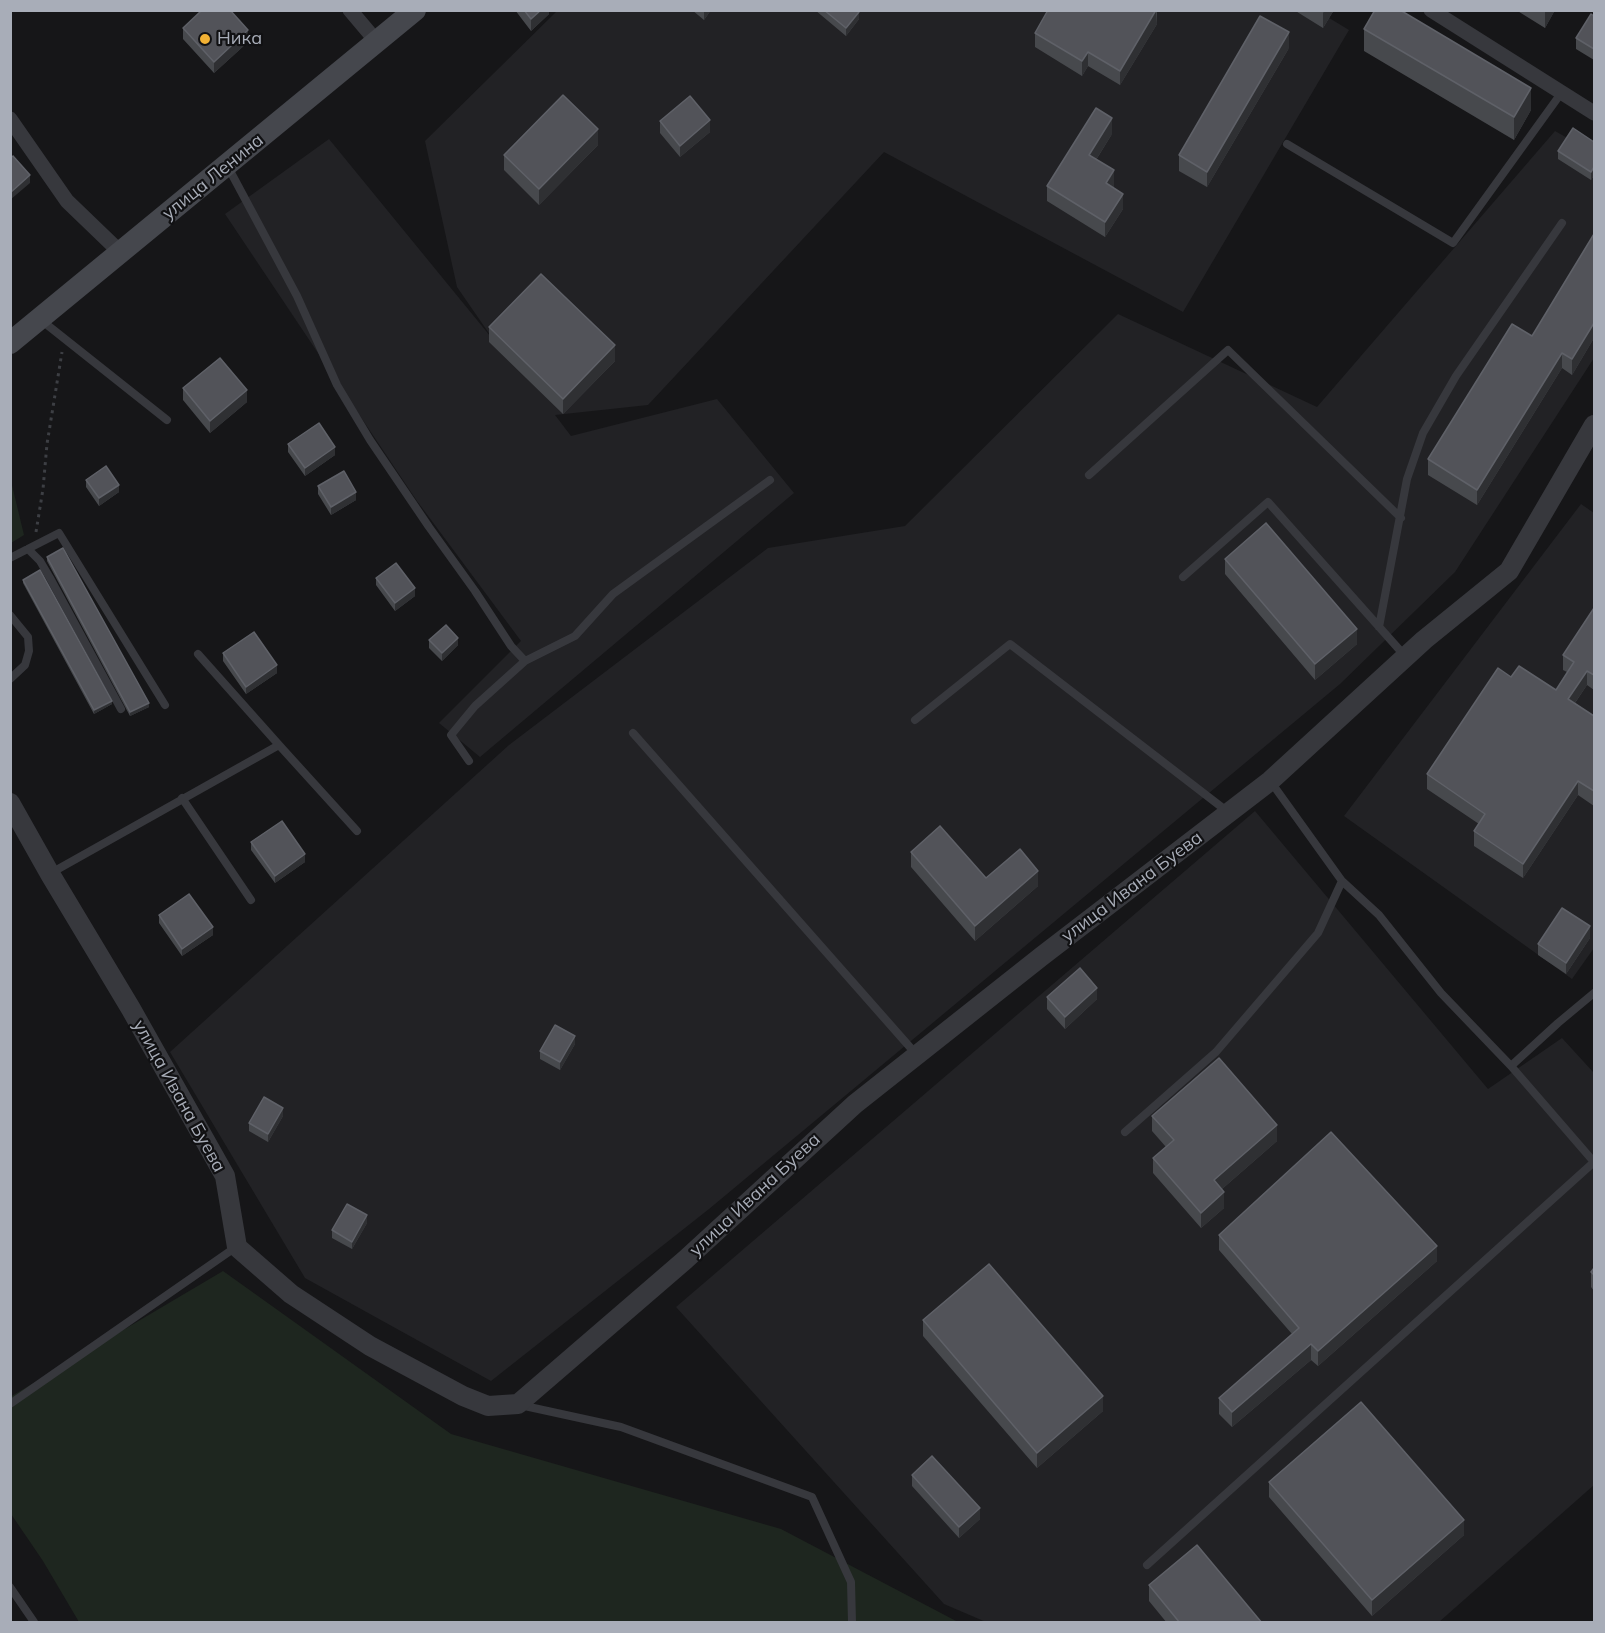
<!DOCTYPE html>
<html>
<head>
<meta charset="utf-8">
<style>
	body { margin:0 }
	#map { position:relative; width:1605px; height:1633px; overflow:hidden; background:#161618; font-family:Mulish,sans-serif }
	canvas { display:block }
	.frame { position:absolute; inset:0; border:12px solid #a8adb8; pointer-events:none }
</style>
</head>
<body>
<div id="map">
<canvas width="1605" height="1633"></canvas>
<div class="frame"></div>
</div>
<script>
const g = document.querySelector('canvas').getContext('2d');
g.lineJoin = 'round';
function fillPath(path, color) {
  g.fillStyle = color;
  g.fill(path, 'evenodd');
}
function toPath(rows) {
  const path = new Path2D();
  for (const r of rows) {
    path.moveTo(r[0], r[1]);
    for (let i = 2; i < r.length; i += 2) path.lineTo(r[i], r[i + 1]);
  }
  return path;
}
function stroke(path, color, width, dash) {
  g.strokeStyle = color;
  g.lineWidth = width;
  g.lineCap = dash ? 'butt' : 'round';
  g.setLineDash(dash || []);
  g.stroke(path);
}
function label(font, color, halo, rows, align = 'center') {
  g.font = font + ' Mulish,sans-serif';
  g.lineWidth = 4.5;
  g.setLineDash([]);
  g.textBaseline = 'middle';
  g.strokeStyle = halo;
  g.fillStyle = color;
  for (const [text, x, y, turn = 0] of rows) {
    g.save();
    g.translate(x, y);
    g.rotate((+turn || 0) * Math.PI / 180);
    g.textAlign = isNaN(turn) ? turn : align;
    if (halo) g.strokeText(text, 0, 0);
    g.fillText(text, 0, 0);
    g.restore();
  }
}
const built = toPath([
	[1316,10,1349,30,1183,312,884,152,648,405,555,415,571,436,717,399,794,493,480,757,439,723,521,641,417,501,225,214,329,139,495,342,457,287,425,141,557,11],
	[1555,131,1594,153,1594,358,1455,572,1340,684,709,1209,491,1381,305,1278,170,1052,509,745,768,548,905,526,1118,314,1317,407],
	[1581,504,1594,513,1594,948,1572,979,1344,816],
	[1255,811,1488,1089,1562,1038,1594,1073,1594,1485,1439,1622,986,1622,944,1604,676,1307]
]);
const green = toPath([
	[11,481,24,535,11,543,10,543],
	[223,1271,451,1434,781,1529,958,1622,79,1622,43,1561,11,1514,10,1397]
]);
const path = toPath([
	[36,532,43,489,47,444,62,352]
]);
const service = toPath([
	[1287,144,1453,243,1562,92],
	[228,167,297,296,337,385,370,440,429,527,475,591,511,646,525,661,475,706,451,735,469,761],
	[41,320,167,420],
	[1089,475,1228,350,1401,518],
	[28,549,40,561,50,578,121,709],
	[10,558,59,533,165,705],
	[1183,577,1268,502,1405,656],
	[10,615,28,637,29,651,25,665,10,679],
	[1379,627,1407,479,1423,433,1456,376,1562,223],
	[525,661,575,636,613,594,770,480],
	[915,720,1010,644,1228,812],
	[633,733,916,1054],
	[279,745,357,831],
	[182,798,251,900],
	[51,873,279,745,198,654],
	[1342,881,1379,915,1441,993,1511,1066,1594,1162],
	[1511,1066,1558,1023,1594,993],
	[1125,1132,1216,1052,1318,933,1342,881,1271,782],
	[10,1404,236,1247],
	[520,1405,621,1427,812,1497,851,1582,852,1622],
	[1147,1565,1594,1162],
	[10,1587,34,1622]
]);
const minor = toPath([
	[350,10,377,42],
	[1431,10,1594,113],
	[10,119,67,201,121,253]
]);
const tertiary = toPath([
	[10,803,50,874,131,1009,225,1176,237,1247,291,1294,370,1346,463,1396,488,1406,518,1404,685,1260,855,1104,1042,956,1270,781,1424,640,1509,571,1594,425]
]);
const secondary = toPath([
	[10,343,415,10]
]);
const wall = toPath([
	[515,10,549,10,549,14,531,31],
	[692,10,711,10,704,20],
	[815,10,858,10,859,19,846,36],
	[1157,10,1157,24,1120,85,1088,66,1082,76,1035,47,1035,33],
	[1294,10,1334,10,1323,28],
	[1516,10,1555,10,1545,28],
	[1594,16,1594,60,1576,49,1576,38],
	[183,28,248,42,214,73,183,39],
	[1364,29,1531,110,1514,140,1364,51],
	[1289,48,1207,187,1179,171,1179,155],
	[660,121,710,132,680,157,660,133],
	[1112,134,1096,160,1114,186,1113,187,1123,209,1105,237,1047,201,1047,186],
	[1594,142,1594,175,1591,180,1558,159,1558,151],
	[598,145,539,205,504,170,504,155],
	[1594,234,1594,338,1572,375,1562,368,1477,505,1428,475,1428,459,1532,336],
	[489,327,615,361,563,414,489,342],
	[183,388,247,402,210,433,183,400],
	[288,444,335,455,305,476,288,452],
	[86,480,119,492,99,506,86,487],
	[318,486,356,500,331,515,318,494],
	[47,557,149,707,130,716,47,561],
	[1225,559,1357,644,1315,680,1225,574],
	[376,578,415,596,395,611,376,585],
	[23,580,112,704,94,714,23,583],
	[1594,608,1594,690,1587,685,1575,703,1594,716,1594,806,1578,795,1523,878,1474,846,1474,831,1479,824,1427,789,1427,774,1511,677,1556,690,1567,672,1563,670,1563,655],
	[429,640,458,645,442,661,429,648],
	[223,653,277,673,246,694,223,661],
	[251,842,305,862,275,883,251,850],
	[911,852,986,878,1038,886,975,941,911,867],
	[159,915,213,935,182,956,159,923],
	[1590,938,1566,974,1538,955,1538,944],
	[1047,997,1097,999,1065,1029,1047,1009],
	[575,1044,560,1070,540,1059,540,1051],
	[283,1116,268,1142,249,1131,249,1123],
	[1152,1116,1277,1141,1222,1189,1224,1208,1201,1228,1153,1173,1153,1158,1166,1147,1152,1131],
	[367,1223,352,1249,332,1238,332,1230],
	[1219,1235,1437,1261,1318,1366,1311,1360,1232,1427,1219,1414,1219,1398,1292,1334,1219,1250],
	[1594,1268,1594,1291,1591,1287,1591,1272],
	[923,1320,1103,1411,1037,1468,923,1336],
	[912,1475,980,1519,959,1538,912,1486],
	[1269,1482,1464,1535,1372,1616,1269,1497],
	[1149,1585,1262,1623,1167,1623,1149,1601]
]);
const shadedWall = toPath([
	[541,10,549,10,549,14,531,31,531,19],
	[704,10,711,10,704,20],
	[1156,10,1157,24,1120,85,1120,71],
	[1325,10,1334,10,1323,28,1323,13],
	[1545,10,1555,10,1545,28],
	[859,12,859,19,846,36,846,28],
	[248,30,248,42,214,73,214,62],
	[1289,32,1289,48,1207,187,1207,172],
	[1088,52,1088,66,1082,76,1082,61],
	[1531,88,1531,110,1514,140,1514,117],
	[1112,118,1112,134,1089,171,1089,155],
	[710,120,710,132,680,157,680,146],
	[598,129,598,145,539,205,539,189],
	[1594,167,1594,175,1591,180,1591,172],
	[1114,170,1114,186,1106,198,1106,183],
	[30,175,30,183,10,200,10,193],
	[1123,194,1123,209,1105,237,1105,222],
	[1594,323,1594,338,1572,375,1572,359],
	[615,345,615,361,563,414,563,399],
	[1562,353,1562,368,1477,505,1477,490],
	[247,390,247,402,210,433,210,421],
	[335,447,335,455,305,476,305,468],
	[119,485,119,492,99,506,99,498],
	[356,492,356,500,331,515,331,507],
	[415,588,415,596,395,611,395,603],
	[1357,629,1357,644,1315,680,1315,664],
	[458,638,458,645,442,661,442,653],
	[277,665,277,673,246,694,246,687],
	[1587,671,1587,685,1568,713,1568,699],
	[112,701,112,704,94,714,94,710],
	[149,703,149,707,130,716,130,712],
	[1578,781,1578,795,1523,878,1523,864],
	[305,854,305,862,275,883,275,876],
	[1038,871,1038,886,975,941,975,926],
	[1590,926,1590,938,1566,974,1566,963],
	[213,927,213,935,182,956,182,949],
	[1097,988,1097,999,1065,1029,1065,1017],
	[575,1036,575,1044,560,1070,560,1062],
	[283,1108,283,1116,268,1142,268,1134],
	[1277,1125,1277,1141,1214,1196,1214,1180],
	[1224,1192,1224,1208,1201,1228,1201,1213],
	[367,1215,367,1223,352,1249,352,1242],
	[1437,1246,1437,1261,1318,1366,1318,1351],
	[1311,1344,1311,1360,1232,1427,1232,1412],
	[1103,1396,1103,1411,1037,1468,1037,1453],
	[980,1508,980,1519,959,1538,959,1527],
	[1464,1520,1464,1535,1372,1616,1372,1600]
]);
const building = toPath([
	[202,10,230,10,248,30,214,62,183,28,202,10],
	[524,10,541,10,531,19,524,10],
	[824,10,858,10,859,12,846,28,824,10],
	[1048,10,1156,10,1120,71,1088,52,1082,61,1035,33,1048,10],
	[1375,10,1400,10,1531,88,1514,117,1364,29,1375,10],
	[1591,14,1594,16,1594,49,1576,38,1591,14],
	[1260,16,1289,32,1207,172,1179,155,1260,16],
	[563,95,598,129,539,189,504,155,563,95],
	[690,96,710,120,680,146,660,121,690,96],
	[1096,108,1112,118,1089,155,1114,170,1106,183,1123,194,1105,222,1047,186,1096,108],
	[1573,128,1594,142,1594,167,1591,172,1558,151,1573,128],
	[13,156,30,175,10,193,10,158,13,156],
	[1594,234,1594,323,1572,359,1562,353,1477,490,1428,459,1512,324,1532,336,1594,234],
	[541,274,615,345,563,399,489,327,541,274],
	[220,358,247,390,210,421,183,388,220,358],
	[319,423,335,447,305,468,288,444,319,423],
	[106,466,119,485,99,498,86,480,106,466],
	[344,471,356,492,331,507,318,486,344,471],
	[1266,523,1357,629,1315,664,1225,559,1266,523],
	[63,548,149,703,130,712,47,557,63,548],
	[396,563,415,588,395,603,376,578,396,563],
	[40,570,112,701,94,710,23,580,40,570],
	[1594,608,1594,675,1587,671,1568,699,1594,716,1594,791,1578,781,1523,864,1474,831,1485,814,1427,774,1498,668,1511,677,1519,666,1556,690,1574,662,1563,655,1594,608],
	[446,625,458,638,442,653,429,640,446,625],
	[254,632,277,665,246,687,223,653,254,632],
	[282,821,305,854,275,876,251,842,282,821],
	[940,826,986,878,1020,849,1038,871,975,926,911,852,940,826],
	[189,894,213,927,182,949,159,915,189,894],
	[1562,908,1590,926,1566,963,1538,944,1562,908],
	[1080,968,1097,988,1065,1017,1047,997,1080,968],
	[555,1025,575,1036,560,1062,540,1051,555,1025],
	[1219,1058,1277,1125,1214,1180,1224,1192,1201,1213,1153,1158,1174,1140,1152,1116,1219,1058],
	[264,1097,283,1108,268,1134,249,1123,264,1097],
	[1331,1132,1437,1246,1318,1351,1311,1344,1232,1412,1219,1398,1299,1328,1219,1235,1331,1132],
	[347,1204,367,1215,352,1242,332,1230,347,1204],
	[989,1264,1103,1396,1037,1453,923,1320,989,1264],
	[1594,1268,1594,1275,1591,1272,1594,1268],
	[1361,1402,1464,1520,1372,1600,1269,1482,1361,1402],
	[932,1456,980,1508,959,1527,912,1475,932,1456],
	[1197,1545,1262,1623,1180,1623,1149,1585,1197,1545]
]);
const markers = [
	[205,39,6,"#f2b134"]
];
const poiNames = [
	["Ника",217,39]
];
const streetNames = [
	["улица Ленина",213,177,-39],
	["улица Ивана Буева",1132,887,-37],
	["улица Ивана Буева",179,1096,61],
	["улица Ивана Буева",755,1195,-43]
];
fillPath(built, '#222225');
fillPath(green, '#1e261f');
stroke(path, '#3d3f44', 3, [3, 4.5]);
stroke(service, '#37383d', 8);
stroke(minor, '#37383d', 15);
stroke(tertiary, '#37383d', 20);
stroke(secondary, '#45474d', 22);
fillPath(wall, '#47494d');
fillPath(shadedWall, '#2f3033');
fillPath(building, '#525359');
stroke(building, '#5f6168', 1.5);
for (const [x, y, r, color] of markers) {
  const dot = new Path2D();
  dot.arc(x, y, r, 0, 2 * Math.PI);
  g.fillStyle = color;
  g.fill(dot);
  stroke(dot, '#111113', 2);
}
label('18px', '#a8adb8', '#111113', poiNames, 'left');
label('18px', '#a8adb8', '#111113', streetNames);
</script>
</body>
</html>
